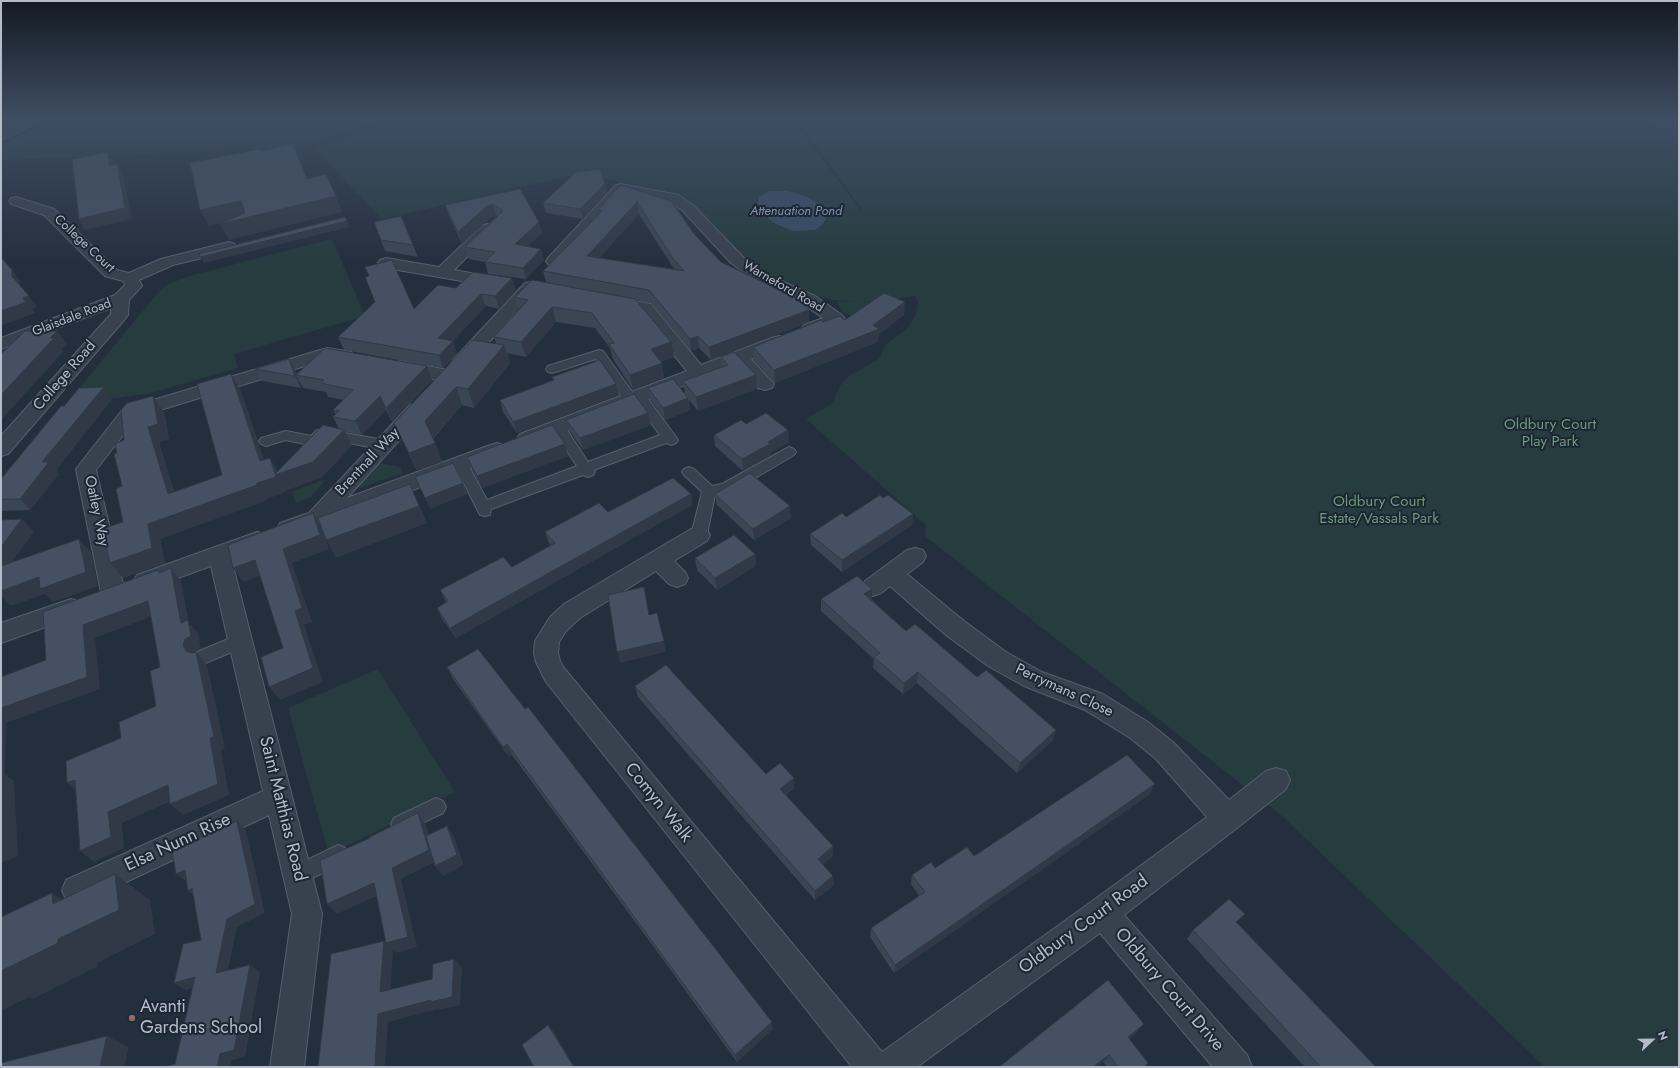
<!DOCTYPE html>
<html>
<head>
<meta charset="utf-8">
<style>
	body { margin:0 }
	#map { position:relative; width:1680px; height:1068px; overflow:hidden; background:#242f3e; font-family:Jost,sans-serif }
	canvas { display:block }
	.frame { position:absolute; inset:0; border:2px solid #b4bcc9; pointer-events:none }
	.north { position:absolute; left:1632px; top:1020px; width:40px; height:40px; -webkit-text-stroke:3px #1d2633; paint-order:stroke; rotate:68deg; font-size:11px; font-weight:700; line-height:16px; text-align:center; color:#b4bcc9 }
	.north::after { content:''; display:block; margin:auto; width:14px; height:18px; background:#b4bcc9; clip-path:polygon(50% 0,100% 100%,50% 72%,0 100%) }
</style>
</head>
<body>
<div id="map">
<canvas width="1680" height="1068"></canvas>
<div class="frame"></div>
<div class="north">N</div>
</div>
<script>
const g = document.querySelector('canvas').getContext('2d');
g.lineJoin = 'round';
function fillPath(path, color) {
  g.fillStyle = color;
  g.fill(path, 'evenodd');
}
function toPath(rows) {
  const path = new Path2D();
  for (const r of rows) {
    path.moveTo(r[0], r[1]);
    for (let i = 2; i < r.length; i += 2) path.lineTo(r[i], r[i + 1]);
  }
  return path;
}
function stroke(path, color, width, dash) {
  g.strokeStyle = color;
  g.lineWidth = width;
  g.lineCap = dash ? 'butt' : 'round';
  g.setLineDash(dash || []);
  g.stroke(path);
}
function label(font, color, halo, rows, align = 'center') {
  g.font = font + ' Jost,sans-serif';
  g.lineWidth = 4;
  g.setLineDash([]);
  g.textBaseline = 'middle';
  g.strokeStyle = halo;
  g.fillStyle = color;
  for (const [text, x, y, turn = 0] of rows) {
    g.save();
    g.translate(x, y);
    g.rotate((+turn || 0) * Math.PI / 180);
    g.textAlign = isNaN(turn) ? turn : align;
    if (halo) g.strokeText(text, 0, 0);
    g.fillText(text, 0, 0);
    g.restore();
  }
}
const green = toPath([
	[58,117,393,117,304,147,1,160,1,145],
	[406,117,1679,117,1679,1067,1545,1067,1282,816,925,536,926,525,806,419,832,404,840,386,849,376,879,359,886,344,908,328,916,314,918,303,915,296,874,303,866,302,869,304,852,317,844,313,836,301,861,302,834,300,806,294,770,275,737,251,703,217,691,201,681,194,601,178,587,172,382,219,315,148],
	[798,122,863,211,862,212,796,123],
	[332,239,365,316,234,354,238,368,147,394,66,404,157,294,166,285,189,276],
	[374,462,400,467,403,473,360,488,357,482],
	[326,479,311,497,295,503,293,491],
	[378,669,455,792,329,855,288,708]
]);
const water = toPath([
	[1628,117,1679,117,1679,130,1637,120],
	[769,191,788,191,805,196,818,203,827,213,824,223,815,230,794,231,776,224,769,219,758,205,759,197]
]);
const lane = toPath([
	[599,350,603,351,633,393,638,391,643,392,676,437,678,440,676,443,671,445,666,443,594,470,595,472,593,475,588,477,583,475,491,509,490,515,485,516,480,515,454,464,456,461,461,459,466,461,487,500,577,466,551,427,553,424,558,423,563,424,588,462,660,435,635,401,630,403,625,402,596,359,552,373,548,372,546,369,548,366,599,350],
	[322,429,384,440,389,442,391,445,389,448,384,450,325,438,319,444,314,446,286,440,266,446,261,444,259,441,261,438,286,431,311,436,317,430,322,429],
	[789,447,794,449,796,452,794,455,730,493,715,495,707,535,704,539,699,540,694,539,691,535,702,492,684,475,682,472,684,469,689,467,694,469,712,486,722,484,789,447],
	[240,634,246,636,248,641,246,646,203,664,197,662,195,657,197,652,240,634],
	[436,798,443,801,446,807,443,813,401,833,394,830,391,824,394,818,436,798],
	[338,845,345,848,348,855,345,862,298,885,291,882,288,875,291,868,338,845]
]);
const street = toPath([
	[29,117,46,117,45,120,1,140,1,131,29,117],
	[621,184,679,195,692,204,743,257,768,275,815,296,842,315,845,319,842,323,816,333,810,334,804,333,801,329,804,325,823,318,803,304,756,281,731,263,682,210,669,202,624,193,560,264,554,266,548,264,546,261,548,258,616,185,621,184],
	[16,197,54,209,117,270,129,273,161,259,229,242,235,244,237,247,235,250,173,265,139,280,142,286,129,300,128,315,125,319,8,454,1,456,1,436,111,314,111,308,1,349,1,338,115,295,125,285,123,281,105,276,44,215,11,204,9,201,11,198,16,197],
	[487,224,492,226,495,229,454,270,503,279,505,282,503,285,497,287,386,268,380,266,378,263,380,260,386,258,439,267,482,226,487,224],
	[531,282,546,284,548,288,546,292,535,292,466,367,460,369,454,367,451,363,454,359,525,283,531,282],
	[613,297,651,304,701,365,774,337,780,336,786,337,789,341,786,345,751,359,774,384,772,388,765,390,758,388,736,365,534,444,527,446,520,444,517,439,520,434,687,371,639,312,607,306,605,302,607,298,613,297],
	[327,348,351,352,354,356,351,360,345,361,328,359,137,417,96,470,125,592,121,598,113,601,105,598,101,592,76,469,123,409,327,348],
	[400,361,448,370,455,372,457,376,455,380,448,382,394,371,391,367,394,363,400,361],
	[417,403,424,405,427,409,424,413,347,498,490,445,497,443,504,445,507,450,504,455,296,535,288,537,280,535,277,529,280,523,309,513,410,405,417,403],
	[699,527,707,529,710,535,707,541,674,561,685,572,688,578,685,584,677,587,669,584,656,571,580,618,566,631,559,642,558,653,560,661,564,668,882,1052,1091,902,1207,817,1156,759,1130,738,1085,710,1024,686,988,666,946,635,890,586,881,593,873,596,865,593,861,587,865,581,907,550,915,548,923,550,926,556,923,562,907,574,964,621,1006,652,1042,672,1103,694,1148,722,1174,743,1229,800,1266,771,1276,768,1286,771,1290,780,1286,789,1237,828,1124,915,1247,1055,1252,1067,1213,1067,1100,933,917,1067,852,1067,546,682,536,662,534,653,535,641,550,617,564,604,691,529,699,527],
	[257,532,265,534,268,540,265,546,231,558,322,914,304,1067,270,1067,292,914,269,815,77,905,66,900,62,890,66,880,263,791,211,566,145,590,137,587,133,581,137,575,257,532],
	[71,599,79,601,83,608,79,615,1,643,1,623,71,599]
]);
const wall = toPath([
	[605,184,607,193,583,219,546,213,543,203],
	[621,185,695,235,721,262,809,322,711,360,699,348,691,351,651,303,636,300,674,357,661,361,664,378,633,390,613,359,610,348,595,328,556,322,526,357,507,353,510,363,474,408,462,405,433,439,442,462,417,471,394,423,496,344,494,337,519,310,515,297,546,282,543,271,599,214,598,210],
	[639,214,674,269,599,258],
	[520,189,539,222,542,233,528,246,544,260,526,279,488,274,485,262,469,259,465,247,497,216,490,218,462,244,449,216,445,205],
	[374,222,413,245,418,257,385,251],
	[512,278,516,291,499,309,486,306,453,341,457,354,443,368,344,350,338,337,414,309,456,288],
	[904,315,879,334,878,342,775,383,754,360,753,347,823,322,845,320],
	[721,357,757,389,698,411,689,400,690,410,665,420,651,400,648,388,685,394,683,381,722,367],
	[427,366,432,380,392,422,386,410,362,435,345,432,352,445,322,477,285,491,285,492,266,499,267,500,160,539,165,563,123,578,122,486,117,453,153,396,164,412,169,439,159,442,174,492,222,475,231,374,240,389,264,460,278,472,339,429,333,417,336,415,333,410,344,400,328,397,326,392,303,388,298,379,301,388,262,381,255,369,295,370,297,374],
	[552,377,619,395,517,433,503,412,500,400,553,380],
	[112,399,56,470,59,474,30,510,1,511,1,479,64,406],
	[566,420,651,425,583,450,570,431],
	[746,424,788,430,789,442,771,452,771,455,743,471,715,446,714,435],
	[568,456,482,488,472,469,467,457],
	[691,494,692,505,456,638,442,619,437,608,446,602,440,590,512,567,551,545,549,543,545,532,608,512],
	[715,494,791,518,754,540,717,505],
	[883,498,913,514,912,525,842,572,811,545,810,534,846,517],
	[755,554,756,566,717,590,697,570,695,558],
	[872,589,872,600,906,631,977,677,1053,740,1017,773,917,683,903,694,873,668,874,659,821,611,821,599],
	[447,667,773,1029,737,1062,667,965,512,755,509,757,453,679],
	[635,686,766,774,794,788,786,795,833,846,833,856,823,864,834,885,815,900,638,697],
	[1150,794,894,973,870,937,871,928,919,896,911,884,912,875,974,856],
	[1237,923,1376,1067,1305,1067,1187,939,1193,930],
	[1144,1024,1138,1031,1129,1039,1148,1063,1145,1067,1107,1067,1103,1062,999,1067]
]);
const shadedWall = toPath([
	[1,117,22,117,14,121,1,128],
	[107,152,113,162,116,176,110,166],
	[117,164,123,175,132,219,85,230,79,219],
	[605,184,607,193,583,219,580,209],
	[336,196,342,212,229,240,220,224],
	[241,201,249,217,209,226,200,210],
	[637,202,639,214,590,268,587,256],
	[493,204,497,216,490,218,462,244,458,232,487,206],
	[347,221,349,227,204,263,200,257],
	[539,222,542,233,518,256,515,244],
	[541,249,544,260,526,279,523,268],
	[13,271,21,282,19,283,21,285,19,286,11,275,11,272],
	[512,278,516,291,499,309,495,296],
	[481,294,486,306,453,341,457,354,443,368,439,355,438,338],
	[29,296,37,307,32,309,35,313,3,325,1,322,1,311,23,298],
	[905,302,904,315,879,334,878,342,775,383,774,370,873,325],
	[552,307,556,322,526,357,521,342],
	[809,310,809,322,711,360,709,347],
	[57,331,67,344,62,349,64,351,1,420,1,395],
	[698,336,699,348,691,351,690,339],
	[671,342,674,357,653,364,651,349],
	[504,345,510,363,474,408,468,389],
	[289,359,295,370,297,375,296,375,298,379,301,388,295,376],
	[662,363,664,378,633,390,630,375],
	[427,366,432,380,392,422,386,408],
	[231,374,240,389,270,477,260,461],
	[756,375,757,389,698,411,696,397],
	[616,384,619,395,517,433,513,422],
	[104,387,112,399,56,470,59,474,30,510,20,499,42,462],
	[456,387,462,405,432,439,425,421],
	[153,396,164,412,169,439,159,442,179,509,168,494,148,427],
	[380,396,386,410,362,435,355,421],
	[688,398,690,410,665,420,663,408],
	[648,413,651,425,583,450,580,438],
	[344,430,352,445,322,477,285,491,285,492,266,499,267,500,160,539,165,563,123,578,110,563,148,524,257,483,270,458,279,474],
	[788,430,789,442,771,452,771,455,743,471,742,459,768,442],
	[435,443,442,462,417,471,409,453],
	[565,444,568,456,482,488,477,476],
	[463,483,468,494,430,509,425,498],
	[410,484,427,523,336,558,326,540],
	[691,494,692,505,456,638,450,628],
	[790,506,791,518,754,540,753,529],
	[313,513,322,527,329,549,292,563,312,622,304,625,323,682,280,700,269,687,313,668,295,611,283,549],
	[913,514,912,525,842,572,842,560],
	[22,519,34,532,1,577,1,547],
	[79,539,91,552,98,586,53,602,45,594,11,606,1,596,1,591],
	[755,554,756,566,717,590,715,578],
	[255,560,265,574,243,582,233,568],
	[171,568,181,581,189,623,198,633,201,649,196,651,194,658,186,651,183,645,181,623],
	[872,589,872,600,864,594],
	[148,601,158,614,95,638,100,689,6,723,5,774,14,781,18,856,1,863,1,708,83,625],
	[657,613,666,652,620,663,617,652],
	[196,652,207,665,225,748,221,750,229,795,183,815,170,804],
	[918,672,917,683,903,694,904,683],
	[1056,730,1053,740,1017,773,1020,763],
	[507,744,512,755,509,757,503,747],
	[794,778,794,788,781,799,780,789],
	[75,780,81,795,67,783],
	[1155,784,1150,794,894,973,895,965],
	[168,785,180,797,122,823,124,848,94,862,80,851,108,812],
	[418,813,426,825,437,861,401,879,417,947,396,953,386,943,392,868],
	[237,821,246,830,265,913,237,927,226,980,216,973,227,919],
	[447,826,454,836,464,865,443,876,435,866],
	[833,846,833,856,819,868,818,859],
	[185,870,187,882,176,874],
	[115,874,150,900,155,934,97,963,98,966,33,999,29,997,1,1011,1,971,53,904,52,893,90,918],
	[833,876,834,885,815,900,815,891],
	[374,883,383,893,337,914,327,904],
	[192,888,199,899,188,891],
	[1245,914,1237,923,1236,922],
	[384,941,393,950,390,1000,380,992],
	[454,959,462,968,460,1005,439,1010,438,1009,388,1022,385,1067,375,1067,378,1014,431,1000],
	[250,965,260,973,245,1057,232,1060,230,1067,217,1067,220,1054],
	[195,977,206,985,186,990,174,983],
	[772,1022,773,1029,737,1062,735,1055],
	[1144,1024,1138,1031,1122,1044,1128,1037],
	[548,1025,554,1032,575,1067,574,1067],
	[107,1036,129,1047,124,1067,100,1067],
	[1109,1055,1103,1062,1097,1067,1093,1067]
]);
const building = toPath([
	[293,144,307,179,326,174,336,196,220,224,245,213,241,201,200,210,190,163,259,149,260,151,293,144],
	[107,152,110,166,117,164,125,208,79,219,72,159,107,152],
	[600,169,605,184,580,209,543,203,576,172,600,169],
	[621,185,671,201,695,235,721,262,796,298,809,310,709,347,698,336,690,339,649,290,543,271,602,211,598,210,621,185],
	[637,202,672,257,684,271,587,256,637,202],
	[520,189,539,222,515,244,541,249,523,268,485,262,495,252,465,247,502,212,502,210,493,204,487,206,458,232,445,205,520,189],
	[401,216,413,245,381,240,374,222,401,216],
	[345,217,347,221,200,257,199,254,345,217],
	[1,257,13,271,11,272,13,274,11,275,29,296,23,298,26,302,1,311,1,257],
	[392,260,414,309,438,285,456,288,473,272,512,278,495,296,481,294,438,338,453,341,439,355,338,337,375,302,365,277,369,276,365,267,392,260],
	[532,280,635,299,671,342,651,349,662,363,630,375,609,344,614,343,592,313,552,307,521,342,494,337,528,300,515,297,532,280],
	[884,293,905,302,873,325,879,329,774,370,753,347,821,320,823,322,839,316,845,320,884,293],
	[25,331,57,331,50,338,54,338,1,395,1,354,25,331],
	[472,340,504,345,468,389,456,387,425,421,435,443,409,453,394,423,472,340],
	[325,348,427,366,386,408,380,396,355,421,333,417,339,411,333,410,353,390,321,383,324,380,296,375,325,348],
	[734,352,756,375,696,397,683,381,728,365,721,357,734,352],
	[289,359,295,376,255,369,289,359],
	[600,360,616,384,513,422,500,400,554,380,552,377,600,360],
	[231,374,260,461,270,458,275,474,323,425,344,430,313,462,275,475,276,477,257,483,257,485,148,524,152,548,110,563,102,529,123,522,116,489,122,486,114,454,117,453,115,444,124,440,121,410,127,403,153,396,158,424,148,427,168,494,222,475,197,384,231,374],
	[673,379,688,398,663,408,648,388,673,379],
	[104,387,42,462,49,462,20,499,1,499,1,479,61,406,64,406,79,388,104,387],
	[634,394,648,413,580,438,566,420,634,394],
	[766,413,788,430,768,442,770,444,742,459,714,435,741,420,746,424,766,413],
	[552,425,565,444,477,476,467,457,552,425],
	[453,463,463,483,425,498,415,477,453,463],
	[750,473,790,506,753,529,715,494,750,473],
	[673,478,691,494,450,628,437,608,448,601,440,590,503,557,512,567,555,543,545,532,599,503,608,512,673,478],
	[410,484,419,506,326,540,318,518,410,484],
	[880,495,883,498,888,495,913,514,842,560,810,534,842,513,846,517,880,495],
	[313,513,320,535,283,549,302,608,295,611,313,668,269,687,261,657,283,648,255,560,233,568,228,545,313,513],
	[22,519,1,547,1,520,22,519],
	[734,535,755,554,715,578,695,558,734,535],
	[79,539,86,572,40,589,39,577,1,591,1,566,79,539],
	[171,568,181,623,188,620,191,636,185,639,183,645,186,651,192,653,196,652,214,737,210,738,218,784,170,804,168,785,108,812,111,837,80,851,75,780,67,783,66,761,121,738,119,722,156,706,150,671,160,667,148,601,83,625,87,677,1,708,1,677,46,660,43,612,158,570,159,573,171,568],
	[857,576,872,589,864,594,906,631,915,624,977,677,986,670,1056,730,1020,763,918,672,904,683,874,657,880,653,821,599,857,576],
	[644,587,649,615,657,613,664,641,617,652,608,595,644,587],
	[478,649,525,709,528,707,772,1022,735,1055,663,956,507,744,503,747,447,667,478,649],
	[666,665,766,774,780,763,794,778,780,789,833,846,818,859,833,876,815,891,635,686,666,665],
	[1127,755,1155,784,895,965,871,928,925,892,912,875,931,862,935,868,967,847,974,856,1127,755],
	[418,813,429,850,392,868,408,937,386,943,374,883,327,904,320,860,370,838,370,837,418,813],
	[237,821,255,904,227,919,216,973,250,965,234,1050,220,1054,217,1067,163,1067,175,1064,195,977,174,983,183,944,201,940,192,888,188,891,185,870,176,874,172,851,237,821],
	[1,823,2,845,1,845,1,823],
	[447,826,457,855,435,866,426,836,447,826],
	[115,874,119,910,58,939,58,943,1,971,1,917,52,893,53,904,115,874],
	[1229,899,1245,914,1236,922,1376,1067,1321,1067,1193,930,1229,899],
	[384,941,380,992,432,979,433,964,454,959,452,997,430,1002,431,1000,378,1014,375,1067,318,1067,331,954,384,941],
	[1108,980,1144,1024,1128,1037,1148,1063,1144,1067,1118,1067,1109,1055,1093,1067,999,1067,1108,980],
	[548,1025,574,1067,534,1067,522,1045,548,1025],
	[107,1036,100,1067,1,1067,1,1063,107,1036]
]);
const markers = [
	[132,1018,4,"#8d6e63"]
];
const farWaternames = [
	["Attenuation Pond",796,212]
];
const farStreetnames = [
	["College Court",84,244,43],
	["Warneford Road",783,287,30],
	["Glaisdale Road",72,318,-21]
];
const streetNames = [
	["College Road",65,376,-49],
	["Brentnall Way",368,462,-47],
	["Oatley Way",96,511,78],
	["Perrymans Close",1064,691,25]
];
const parkNames = [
	["Oldbury Court",1550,425],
	["Play Park",1550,442],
	["Oldbury Court",1379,502],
	["Estate/Vassals Park",1379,519]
];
const nearStreetnames = [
	["Comyn Walk",658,803,51],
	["Saint Matthias Road",282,809,76],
	["Elsa Nunn Rise",178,843,-25],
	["Oldbury Court Road",1084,925,-36],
	["Oldbury Court Drive",1169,990,49]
];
const nearPoinames = [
	["Avanti",140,1008],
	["Gardens School",140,1029]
];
fillPath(green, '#263c3f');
fillPath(water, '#394c67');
stroke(lane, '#565f6c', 2);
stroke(street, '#565f6c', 2);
fillPath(lane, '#38414e');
fillPath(street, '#38414e');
fillPath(wall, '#3b4654');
fillPath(shadedWall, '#303945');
fillPath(building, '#455162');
stroke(building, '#303945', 1);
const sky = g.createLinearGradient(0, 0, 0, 267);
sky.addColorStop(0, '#141a22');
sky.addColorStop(0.44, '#3f4d63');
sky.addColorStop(1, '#3f4d6300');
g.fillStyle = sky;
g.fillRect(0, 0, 1680, 267);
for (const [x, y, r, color] of markers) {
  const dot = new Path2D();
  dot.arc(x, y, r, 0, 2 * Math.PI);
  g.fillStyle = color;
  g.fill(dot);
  stroke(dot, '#1d2633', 1.5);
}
label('italic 13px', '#7c92b1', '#1d2633', farWaternames);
label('13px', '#b4bcc9', '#1d2633', farStreetnames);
label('15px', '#b4bcc9', '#1d2633', streetNames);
label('15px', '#6b9a76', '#1d2633', parkNames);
label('18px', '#b4bcc9', '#1d2633', nearStreetnames);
label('18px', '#b4bcc9', '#1d2633', nearPoinames, 'left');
</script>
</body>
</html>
